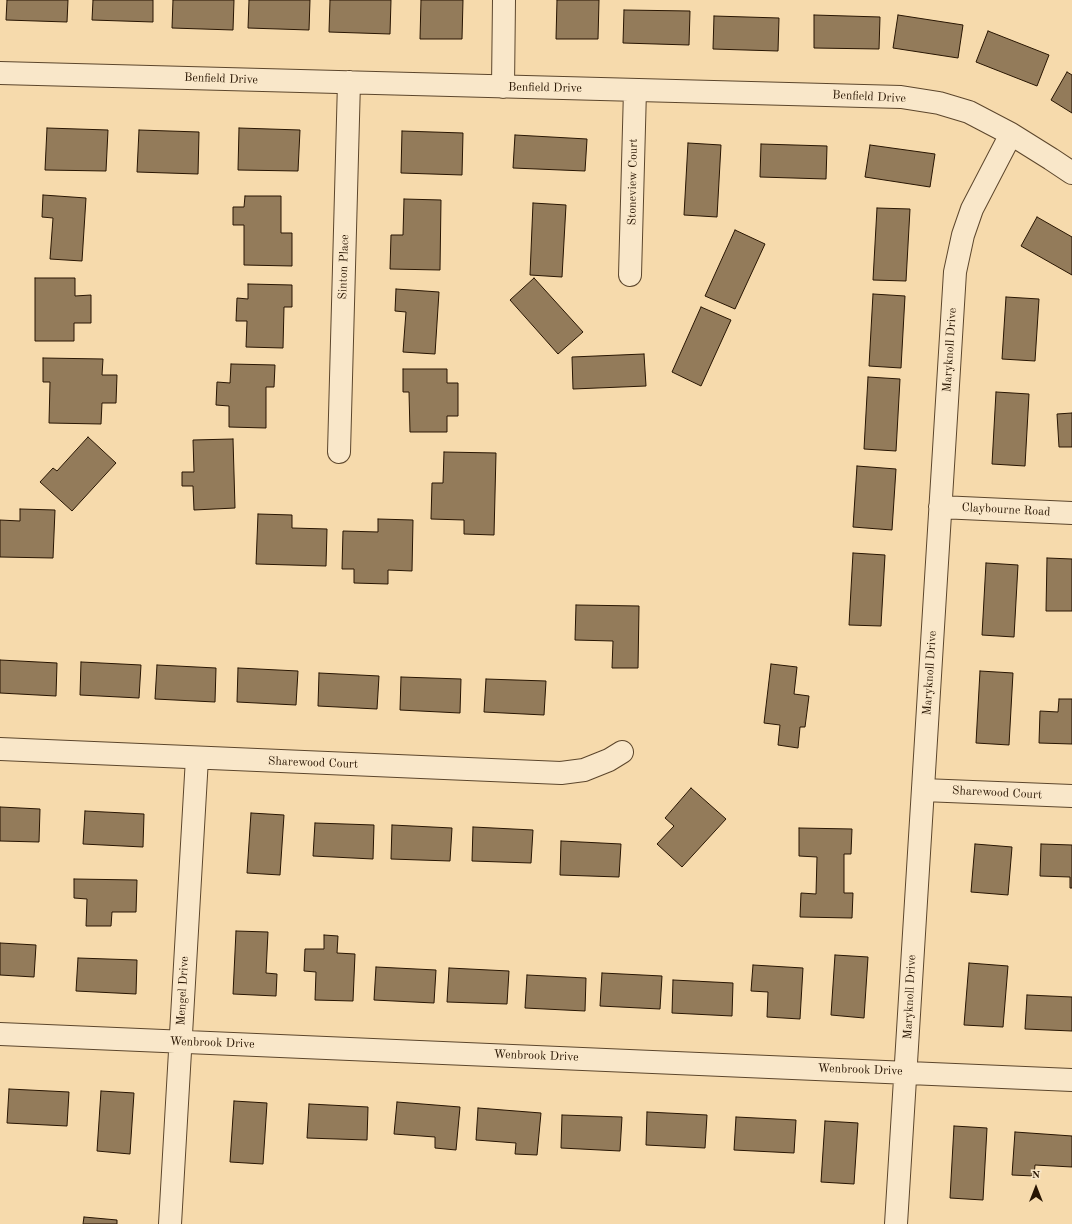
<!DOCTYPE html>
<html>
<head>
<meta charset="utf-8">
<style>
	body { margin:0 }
	#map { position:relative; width:1072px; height:1224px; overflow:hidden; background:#f6daac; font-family:"Old Standard TT",serif }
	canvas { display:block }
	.north { position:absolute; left:1016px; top:1168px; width:40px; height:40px; -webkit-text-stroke:3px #f9e7c9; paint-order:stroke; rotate:0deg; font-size:11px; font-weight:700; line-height:16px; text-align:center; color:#281502 }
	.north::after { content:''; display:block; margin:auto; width:14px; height:18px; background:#281502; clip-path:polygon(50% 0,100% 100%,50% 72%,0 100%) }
</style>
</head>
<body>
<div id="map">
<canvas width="1072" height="1224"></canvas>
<div class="north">N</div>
</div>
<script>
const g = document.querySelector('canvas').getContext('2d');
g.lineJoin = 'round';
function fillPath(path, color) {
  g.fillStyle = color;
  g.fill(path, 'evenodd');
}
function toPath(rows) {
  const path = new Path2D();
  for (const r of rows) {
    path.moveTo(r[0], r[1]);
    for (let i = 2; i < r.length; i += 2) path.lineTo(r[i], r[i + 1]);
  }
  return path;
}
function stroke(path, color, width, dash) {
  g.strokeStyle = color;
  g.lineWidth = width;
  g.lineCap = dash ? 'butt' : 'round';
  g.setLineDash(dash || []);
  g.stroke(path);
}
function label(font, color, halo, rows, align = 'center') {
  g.font = font + ' "Old Standard TT",serif';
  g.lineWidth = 3;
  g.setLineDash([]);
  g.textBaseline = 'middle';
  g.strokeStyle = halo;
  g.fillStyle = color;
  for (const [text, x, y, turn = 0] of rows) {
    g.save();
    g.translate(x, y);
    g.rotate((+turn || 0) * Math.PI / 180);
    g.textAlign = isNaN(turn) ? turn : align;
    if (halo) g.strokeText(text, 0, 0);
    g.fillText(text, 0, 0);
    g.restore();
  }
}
const building = toPath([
	[7,0,68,0,67,22,6,20,7,0],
	[93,0,153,0,153,22,92,20,93,0],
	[173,0,234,0,233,30,172,28,173,0],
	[249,0,310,0,309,30,248,28,249,0],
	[330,0,391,0,390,34,329,32,330,0],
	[421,0,463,0,462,39,420,39,421,0],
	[557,0,599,0,598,39,556,39,557,0],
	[624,10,690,11,689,45,623,43,624,10],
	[814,15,880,17,879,49,814,48,814,15],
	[898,15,963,25,958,58,893,48,898,15],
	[714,16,779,18,778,51,713,49,714,16],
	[988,31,1049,55,1037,86,976,62,988,31],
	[1067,72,1072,75,1072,113,1051,100,1067,72],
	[47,128,108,130,106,171,45,170,47,128],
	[239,128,300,130,298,171,238,170,239,128],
	[139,130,199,132,198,174,137,172,139,130],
	[402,131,463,133,462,175,401,173,402,131],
	[515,135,587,139,585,171,513,168,515,135],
	[688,143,721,145,717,217,684,215,688,143],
	[761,144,827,146,826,179,760,177,761,144],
	[870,145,935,154,930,187,865,177,870,145],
	[43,195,86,198,82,261,50,259,53,218,42,217,43,195],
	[245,196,281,196,281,233,292,233,292,266,244,265,244,225,233,225,233,207,244,207,245,196],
	[404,199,441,200,440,270,390,269,391,235,403,235,404,199],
	[533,203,566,205,562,277,530,275,533,203],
	[877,208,910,209,906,281,873,280,877,208],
	[1037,217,1072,237,1072,275,1021,246,1037,217],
	[735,230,765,244,735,309,705,296,735,230],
	[35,278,75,278,75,296,91,295,91,323,74,323,74,341,35,341,35,278],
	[534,278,583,332,558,354,510,300,534,278],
	[248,284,292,285,292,307,284,307,283,348,246,347,247,321,236,321,237,298,248,299,248,284],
	[396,289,439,292,435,354,403,352,406,312,395,311,396,289],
	[873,294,905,296,901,368,869,366,873,294],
	[1006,297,1039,299,1035,361,1002,359,1006,297],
	[701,307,731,320,701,386,672,372,701,307],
	[644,354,646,386,573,389,572,357,644,354],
	[43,358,103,359,102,375,117,375,116,403,102,403,101,424,49,423,50,382,43,382,43,358],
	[231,364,275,365,274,387,266,387,266,428,229,427,229,406,216,405,217,382,230,383,231,364],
	[403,369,447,369,447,383,458,383,458,416,447,416,447,432,410,432,409,392,403,392,403,369],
	[868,377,900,379,896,451,864,449,868,377],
	[996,392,1029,394,1025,466,992,464,996,392],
	[1072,413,1072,447,1059,447,1057,414,1072,413],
	[88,437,116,463,72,511,40,482,53,468,57,471,88,437],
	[233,439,235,508,194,510,193,486,182,486,182,472,194,472,193,440,233,439],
	[444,452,496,453,494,535,464,534,464,520,431,519,432,483,443,483,444,452],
	[857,466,896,469,892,530,853,527,857,466],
	[20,509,55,510,53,558,0,557,0,520,20,521,20,509],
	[258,514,292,515,292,528,327,529,326,566,256,564,258,514],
	[378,519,413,520,412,571,388,570,388,584,354,583,354,569,342,569,343,531,378,532,378,519],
	[853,553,885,555,881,626,849,625,853,553],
	[1047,558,1072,559,1072,611,1046,611,1047,558],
	[986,563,1018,565,1014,637,982,635,986,563],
	[576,605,639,606,638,668,612,668,613,641,575,640,576,605],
	[0,660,57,663,56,696,0,693,0,660],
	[81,662,141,665,139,698,80,695,81,662],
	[771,664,797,667,794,694,809,696,805,727,800,727,798,748,778,745,780,725,764,723,771,664],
	[157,665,216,668,215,702,155,699,157,665],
	[238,668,298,671,296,705,237,702,238,668],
	[980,671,1013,673,1009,745,976,743,980,671],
	[319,673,379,676,377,709,318,706,319,673],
	[401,677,461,679,460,713,400,710,401,677],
	[486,679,546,681,544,715,484,712,486,679],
	[1059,699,1072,699,1072,744,1039,743,1040,711,1058,712,1059,699],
	[691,788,726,819,682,867,657,844,674,826,665,818,691,788],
	[0,807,40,809,39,842,0,841,0,807],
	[85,811,144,814,143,847,83,844,85,811],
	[251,813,284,815,280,875,247,873,251,813],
	[315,823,374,825,373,859,313,856,315,823],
	[392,825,452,828,450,861,391,859,392,825],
	[473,827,533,830,531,863,472,861,473,827],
	[799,828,852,829,851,854,844,854,844,893,853,893,852,918,800,917,801,893,816,894,817,857,799,856,799,828],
	[561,841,621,844,619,877,560,875,561,841],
	[975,844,1012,847,1008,895,971,892,975,844],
	[1041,844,1072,845,1072,888,1070,888,1070,877,1040,876,1041,844],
	[74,879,137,880,136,912,112,912,111,926,86,926,87,899,74,898,74,879],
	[236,931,268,932,266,973,277,974,276,996,233,994,236,931],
	[324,935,338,936,337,953,355,954,353,1001,315,1000,316,972,304,971,305,949,324,949,324,935],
	[0,943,36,945,34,977,0,975,0,943],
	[835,955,868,957,864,1018,831,1015,835,955],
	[78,958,137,960,136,994,76,991,78,958],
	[969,963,1008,966,1003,1027,964,1025,969,963],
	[753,965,803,968,800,1019,767,1017,768,992,751,991,753,965],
	[376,967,436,970,434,1003,374,1000,376,967],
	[449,968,509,971,507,1004,447,1002,449,968],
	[602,973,662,976,660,1009,600,1006,602,973],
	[527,975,586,978,585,1011,525,1008,527,975],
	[673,980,733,983,732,1016,672,1013,673,980],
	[1027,995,1072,997,1072,1031,1025,1029,1027,995],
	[9,1089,69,1092,67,1126,7,1123,9,1089],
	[101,1091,134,1093,130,1154,97,1151,101,1091],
	[234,1101,267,1103,263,1164,230,1162,234,1101],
	[397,1102,460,1107,456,1150,435,1148,435,1137,394,1134,397,1102],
	[309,1104,368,1107,367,1140,307,1138,309,1104],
	[478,1108,541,1113,537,1155,515,1154,516,1143,476,1140,478,1108],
	[647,1112,707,1115,705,1148,646,1145,647,1112],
	[562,1115,622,1117,620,1151,561,1148,562,1115],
	[736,1117,796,1120,794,1153,734,1150,736,1117],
	[825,1121,858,1123,854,1184,821,1182,825,1121],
	[954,1126,987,1128,983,1200,950,1198,954,1126],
	[1015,1132,1072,1136,1072,1167,1035,1165,1034,1176,1012,1175,1015,1132],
	[84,1217,117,1220,117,1224,83,1224,84,1217]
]);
const street = toPath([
	[0,73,901,97,939,103,969,112,1011,134,1051,159,1072,173],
	[503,87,504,0],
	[630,275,635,90],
	[339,452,349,82],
	[940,507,1072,513],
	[0,749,561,773,584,770,609,760,622,752],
	[923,790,1072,796],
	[0,1034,1072,1080],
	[170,1224,197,758],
	[896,1224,955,272,963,235,972,209,1011,134]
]);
const streetNames = [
	["Benfield Drive",221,79,2],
	["Benfield Drive",545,88,1],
	["Benfield Drive",869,97,3],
	["Stoneview Court",633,182,-89],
	["Sinton Place",344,267,-88],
	["Maryknoll Drive",950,350,-86],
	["Claybourne Road",1006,510,3],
	["Maryknoll Drive",930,673,-86],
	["Sharewood Court",313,763,2],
	["Sharewood Court",997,793,3],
	["Mengel Drive",183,991,-87],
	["Maryknoll Drive",910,997,-87],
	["Wenbrook Drive",212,1043,2],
	["Wenbrook Drive",536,1056,2],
	["Wenbrook Drive",860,1070,2]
];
fillPath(building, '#937b5a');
stroke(building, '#281502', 1);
stroke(street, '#5c462c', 24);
stroke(street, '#f9e7c9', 22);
label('12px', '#281502', '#f9e7c9', streetNames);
</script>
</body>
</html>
